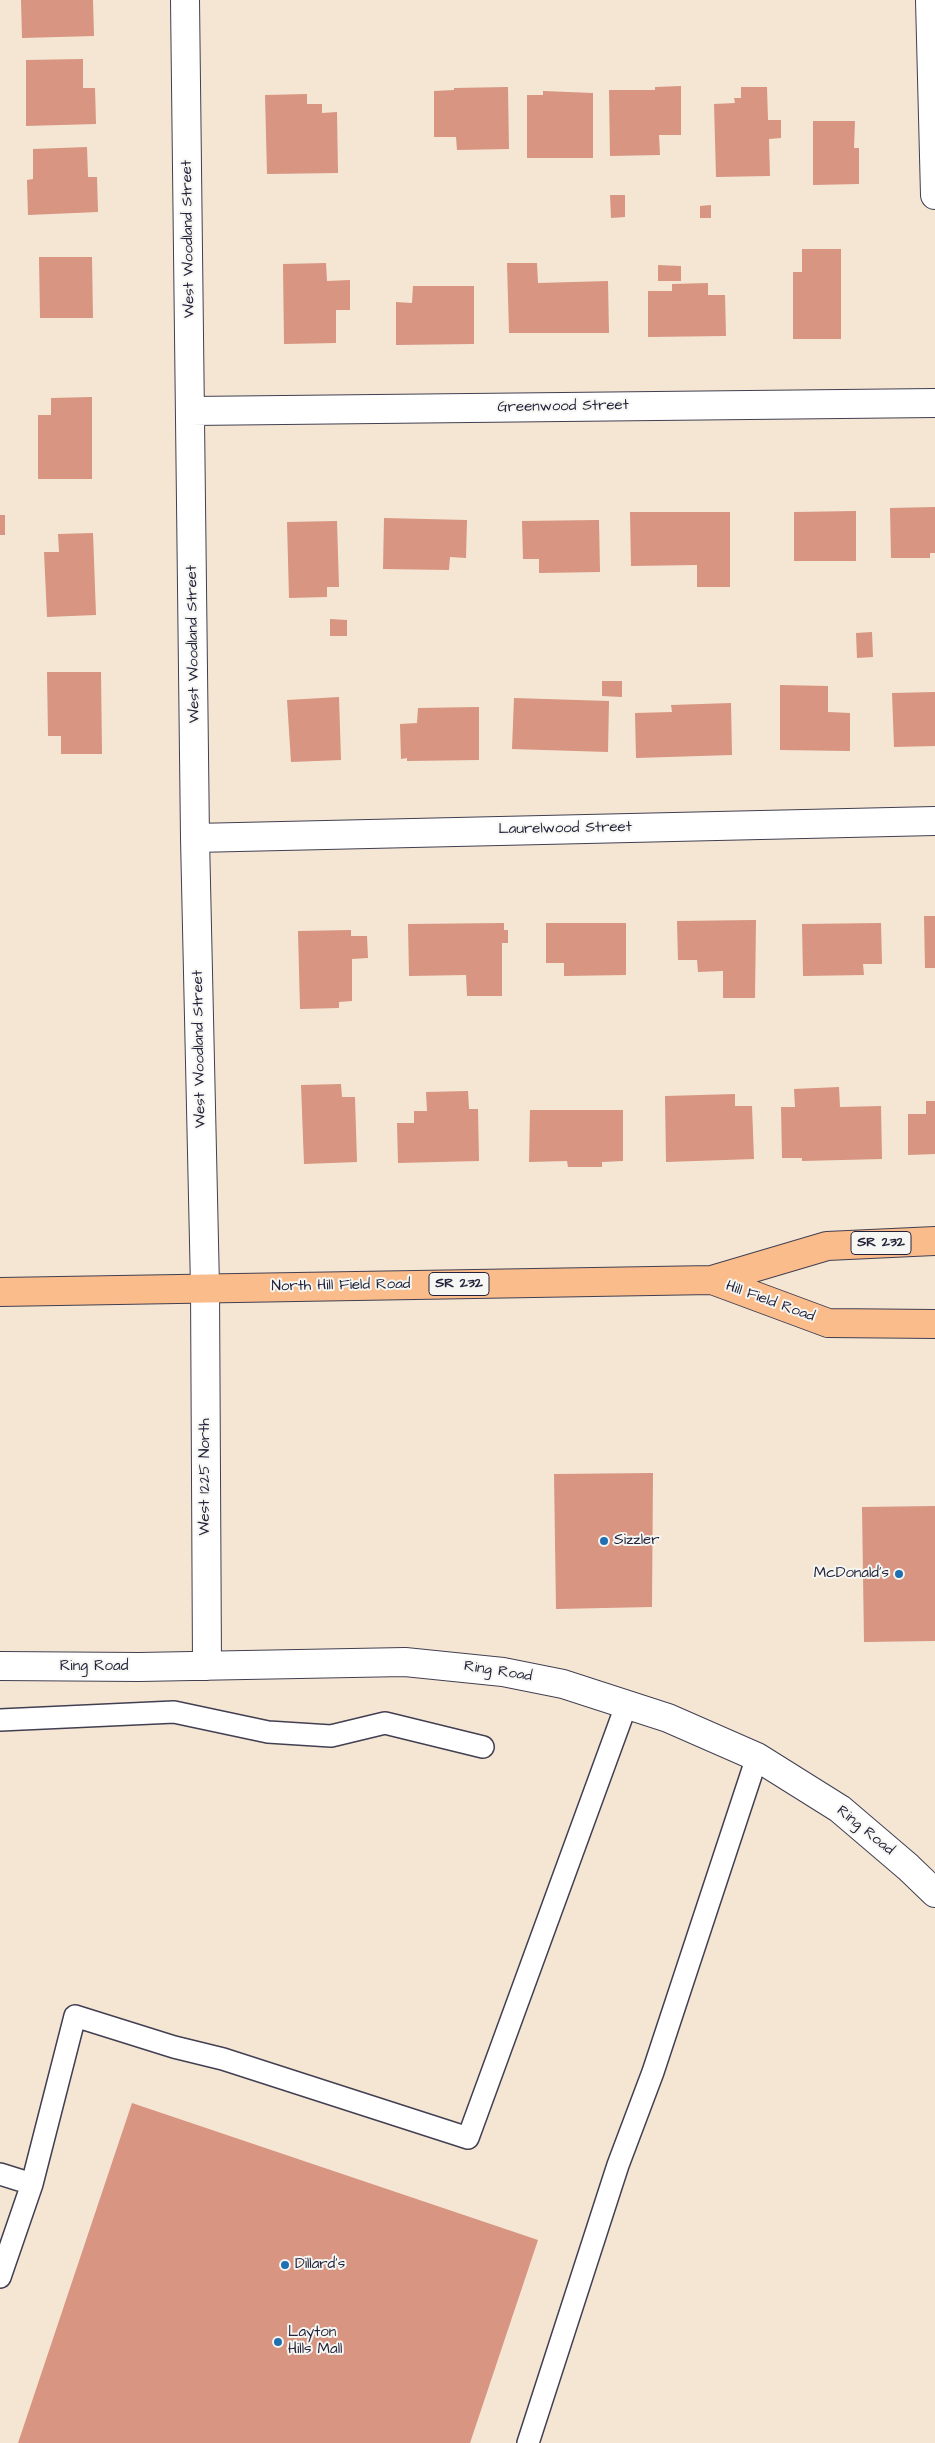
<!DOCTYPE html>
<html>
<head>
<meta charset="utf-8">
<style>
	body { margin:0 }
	canvas { display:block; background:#f4e6d2 }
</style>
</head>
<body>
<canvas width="935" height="2443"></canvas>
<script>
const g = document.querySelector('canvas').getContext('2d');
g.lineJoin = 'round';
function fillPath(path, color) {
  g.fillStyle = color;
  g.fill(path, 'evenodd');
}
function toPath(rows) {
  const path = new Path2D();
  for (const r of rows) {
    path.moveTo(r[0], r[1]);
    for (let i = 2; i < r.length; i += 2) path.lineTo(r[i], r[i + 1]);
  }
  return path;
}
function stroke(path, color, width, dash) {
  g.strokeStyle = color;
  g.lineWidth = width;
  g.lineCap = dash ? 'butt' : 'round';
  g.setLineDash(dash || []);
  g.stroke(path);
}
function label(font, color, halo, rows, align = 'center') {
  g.font = font + ' "Architects Daughter",sans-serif';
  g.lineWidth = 4;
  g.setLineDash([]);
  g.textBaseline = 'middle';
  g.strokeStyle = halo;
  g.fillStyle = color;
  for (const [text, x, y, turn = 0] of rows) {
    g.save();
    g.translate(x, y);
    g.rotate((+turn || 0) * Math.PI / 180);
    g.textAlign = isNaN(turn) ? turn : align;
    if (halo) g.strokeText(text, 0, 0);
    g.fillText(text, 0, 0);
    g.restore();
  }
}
const building = toPath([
	[21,0,93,0,94,36,22,38],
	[83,59,83,88,95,88,96,124,26,126,26,60],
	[681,86,681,135,659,135,660,155,610,156,609,90,655,90,655,87],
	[508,87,509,149,457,150,456,137,434,137,434,91,454,90,454,88],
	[741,87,767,87,768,120,781,120,781,138,769,139,770,176,716,177,714,104,735,103,734,98,741,98],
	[543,91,593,93,593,158,527,158,527,95,543,95],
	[307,94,307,104,322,104,322,113,337,112,338,173,267,174,265,95],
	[813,121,855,121,854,148,859,148,859,184,813,185],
	[87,147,88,177,97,177,98,212,28,215,27,180,33,179,33,149],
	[610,195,625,195,625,217,611,218],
	[711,205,711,218,700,218,700,206],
	[802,249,841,249,841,339,793,339,793,272,802,272],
	[39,257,92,257,93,318,40,318],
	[326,263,327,281,350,280,350,310,336,310,336,343,284,344,283,264],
	[507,263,537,263,538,283,608,281,609,333,509,333],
	[658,265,681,266,681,281,658,281],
	[708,283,708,295,725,295,726,336,648,337,648,291,672,291,672,284],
	[413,286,474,286,474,344,396,345,396,302,412,303],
	[92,397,92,479,38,479,38,415,51,415,51,398],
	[935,507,935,553,930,553,930,558,891,558,890,508],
	[856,511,856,561,794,561,794,512],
	[630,512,730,512,730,587,697,587,697,565,631,566],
	[0,515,5,515,5,535,0,535],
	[384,518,467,520,466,558,450,557,449,570,383,569],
	[599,520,600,572,539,573,539,559,523,559,522,521],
	[337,521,339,587,327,587,327,597,289,598,287,522],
	[93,533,96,615,47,617,44,552,59,552,58,534],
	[330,619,347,620,347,636,330,636],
	[872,632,873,657,857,658,856,633],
	[47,672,101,672,102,754,61,754,61,736,48,736],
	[602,681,622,681,622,697,602,696],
	[780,685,828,686,828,712,850,713,850,751,780,750],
	[935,692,935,746,894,747,892,693],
	[339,697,341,760,291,762,287,700],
	[514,698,609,701,608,752,512,749],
	[731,703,732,755,636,758,635,713,672,712,671,705],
	[479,707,479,760,407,761,407,758,401,759,400,724,417,723,418,708],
	[924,916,935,916,935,968,925,968],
	[756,920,755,998,723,998,723,971,698,972,697,960,678,960,677,921],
	[504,923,504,930,508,930,508,943,502,943,502,996,467,996,466,975,409,976,408,924],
	[546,923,626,923,626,975,564,976,564,963,546,963],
	[881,923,882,964,863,964,864,975,803,976,802,924],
	[351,930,351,936,367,936,368,958,352,959,352,1001,339,1002,339,1008,300,1009,298,931],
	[341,1084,342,1097,355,1097,357,1162,304,1164,301,1085],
	[839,1087,840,1107,881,1106,882,1159,802,1161,802,1158,782,1158,781,1107,795,1107,794,1089],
	[468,1091,469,1109,478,1109,479,1161,398,1163,397,1123,414,1123,414,1111,427,1111,426,1092],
	[735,1094,735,1106,752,1106,754,1159,666,1162,665,1096],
	[926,1101,935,1101,935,1154,908,1155,908,1114,926,1114],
	[530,1110,623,1110,623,1161,602,1162,602,1167,568,1167,567,1161,529,1162],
	[653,1473,652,1607,556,1609,554,1474],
	[935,1506,935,1641,864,1642,862,1507],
	[132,2103,538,2240,470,2443,18,2443]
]);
const service = toPath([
	[0,1720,174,1712,268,1732,331,1736,385,1723,483,1747],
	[0,2174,32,2184],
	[0,2277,32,2184,75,2016,174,2047,223,2059,468,2138,627,1703],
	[528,2443,618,2165,653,2072,757,1757]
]);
const minor = toPath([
	[185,0,195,838,205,1287,207,1666],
	[930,0,935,195],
	[191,411,935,403],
	[195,838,935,821],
	[0,1666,139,1667,405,1662,503,1672,563,1684,668,1718,757,1757,840,1809,908,1867,935,1893]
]);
const primary = toPath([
	[712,1280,828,1323,935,1324],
	[0,1292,712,1280,827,1246,935,1241]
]);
const markers = [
	[604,1541,5,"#1f6fb2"],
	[899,1574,5,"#1f6fb2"],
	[285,2265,5,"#1f6fb2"],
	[278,2342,5,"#1f6fb2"]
];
const shields = [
	[881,1243,60],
	[459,1284,60]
];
const shieldNames = [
	["SR 232",881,1243],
	["SR 232",459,1284]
];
const streetNames = [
	["West Woodland Street",189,239,-91],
	["Greenwood Street",563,407,-1],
	["West Woodland Street",194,644,-91],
	["Laurelwood Street",565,829,-1],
	["West Woodland Street",200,1049,-91],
	["North Hill Field Road",341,1286,-1],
	["Hill Field Road",770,1302,20],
	["West 1225 North",206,1477,-90],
	["Ring Road",94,1667],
	["Ring Road",498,1672,9],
	["Ring Road",865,1831,39]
];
const poiNames = [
	["Sizzler",614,1541],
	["McDonald's",889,1574,"right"],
	["Dillard's",295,2265],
	["Layton",288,2333],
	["Hills Mall",288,2350]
];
fillPath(building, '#d79582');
stroke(service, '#423f52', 24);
stroke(minor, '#423f52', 30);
stroke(primary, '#423f52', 30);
stroke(service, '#fff', 21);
stroke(minor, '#fff', 28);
stroke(primary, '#fabc8b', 28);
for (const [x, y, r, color] of markers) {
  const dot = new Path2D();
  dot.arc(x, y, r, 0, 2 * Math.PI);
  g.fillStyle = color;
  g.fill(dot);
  stroke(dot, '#f6f6f2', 2);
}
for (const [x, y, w] of shields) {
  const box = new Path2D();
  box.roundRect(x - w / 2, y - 11.5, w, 23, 4);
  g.fillStyle = '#f6f6f2';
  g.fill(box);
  stroke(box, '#22223b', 1);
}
label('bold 14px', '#22223b', null, shieldNames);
label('15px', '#22223b', '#f6f6f2', streetNames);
label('15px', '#22223b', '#f6f6f2', poiNames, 'left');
</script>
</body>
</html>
